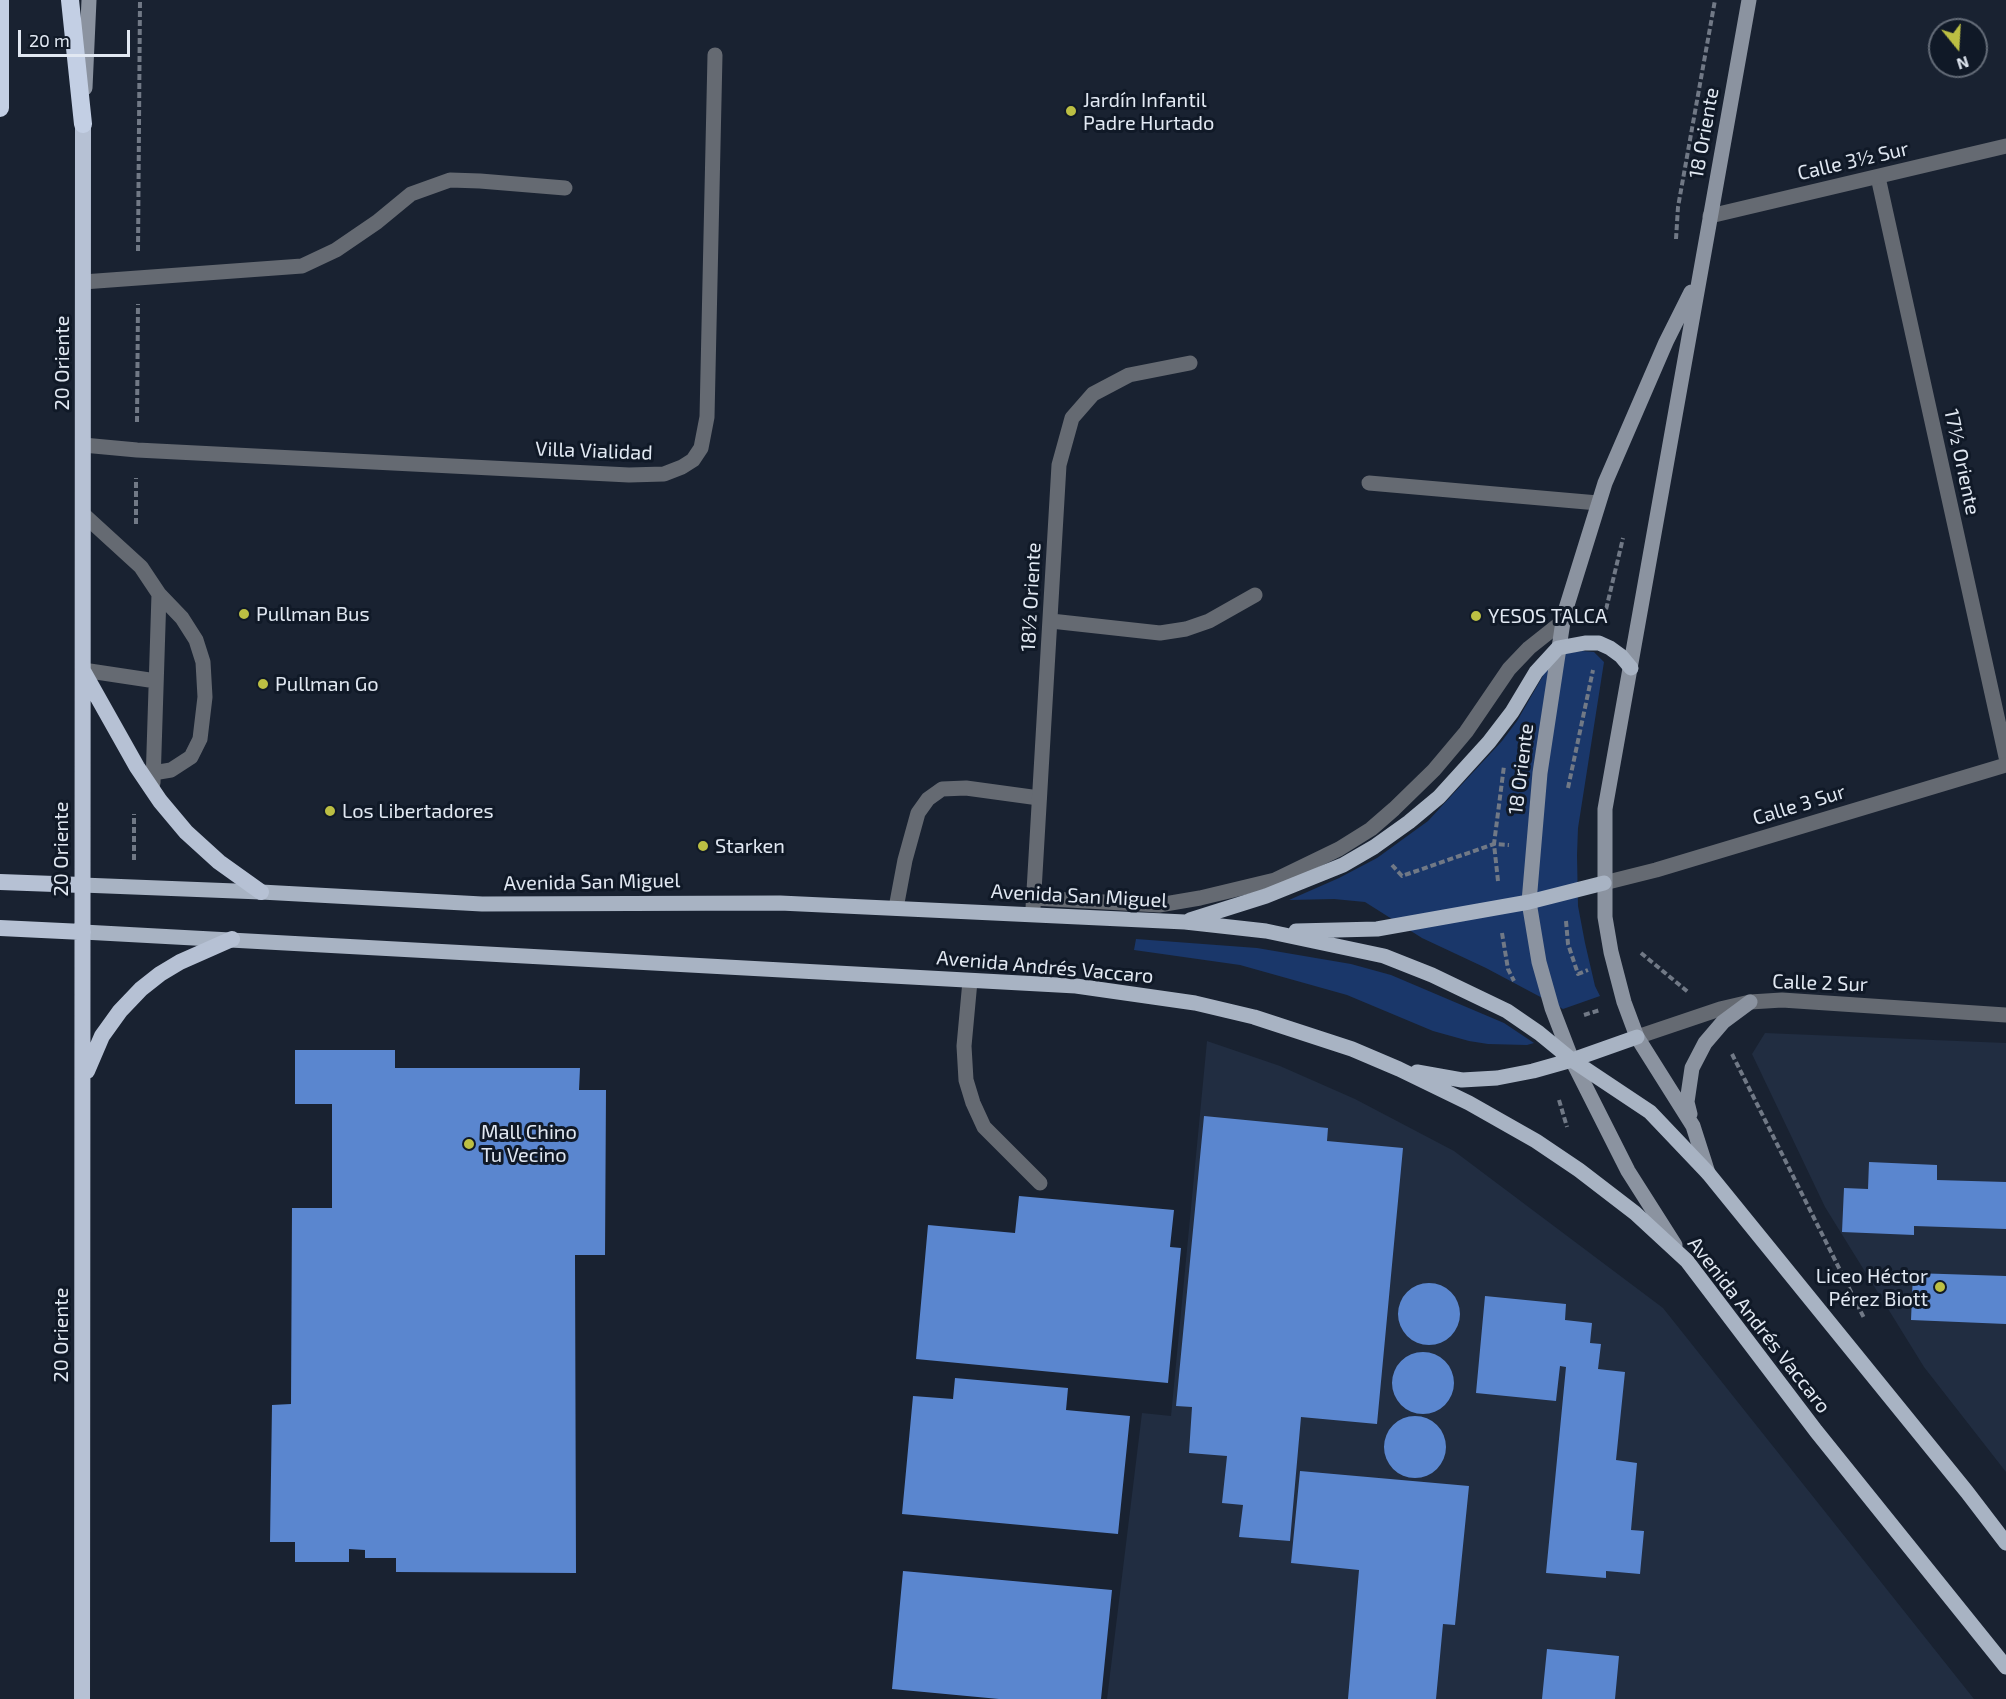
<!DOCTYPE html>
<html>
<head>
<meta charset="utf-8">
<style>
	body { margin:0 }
	#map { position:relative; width:2006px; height:1699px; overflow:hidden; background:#192231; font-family:"Exo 2",sans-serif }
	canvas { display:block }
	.north { position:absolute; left:1928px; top:18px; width:60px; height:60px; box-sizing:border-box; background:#101927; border:2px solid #646c78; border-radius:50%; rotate:162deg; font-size:16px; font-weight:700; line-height:24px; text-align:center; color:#e1e8f2 }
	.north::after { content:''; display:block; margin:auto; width:21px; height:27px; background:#bcbf43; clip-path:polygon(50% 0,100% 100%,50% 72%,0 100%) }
	.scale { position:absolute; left:18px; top:30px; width:112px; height:27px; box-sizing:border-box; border:3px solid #e1e8f2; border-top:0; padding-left:8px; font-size:18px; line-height:21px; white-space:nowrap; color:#e1e8f2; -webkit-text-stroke:4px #101927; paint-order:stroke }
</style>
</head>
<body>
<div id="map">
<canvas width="2006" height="1699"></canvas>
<div class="north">N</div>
<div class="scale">20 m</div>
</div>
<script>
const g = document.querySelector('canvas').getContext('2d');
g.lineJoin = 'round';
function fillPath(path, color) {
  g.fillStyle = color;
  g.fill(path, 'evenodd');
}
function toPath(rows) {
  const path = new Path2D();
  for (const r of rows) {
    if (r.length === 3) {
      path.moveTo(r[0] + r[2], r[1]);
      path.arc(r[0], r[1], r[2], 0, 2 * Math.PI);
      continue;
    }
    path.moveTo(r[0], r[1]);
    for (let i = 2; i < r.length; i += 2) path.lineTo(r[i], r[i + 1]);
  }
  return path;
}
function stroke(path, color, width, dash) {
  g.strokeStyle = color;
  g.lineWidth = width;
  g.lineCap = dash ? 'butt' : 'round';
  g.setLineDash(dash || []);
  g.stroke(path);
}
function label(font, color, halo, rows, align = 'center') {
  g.font = font + ' "Exo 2",sans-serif';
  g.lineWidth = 6;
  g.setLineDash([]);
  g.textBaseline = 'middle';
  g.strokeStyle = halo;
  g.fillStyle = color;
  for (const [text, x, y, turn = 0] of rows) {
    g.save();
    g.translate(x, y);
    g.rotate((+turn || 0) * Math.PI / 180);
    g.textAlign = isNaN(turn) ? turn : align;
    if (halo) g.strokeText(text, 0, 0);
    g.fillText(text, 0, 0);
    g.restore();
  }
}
const built = toPath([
	[1765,1033,2006,1043,2006,1472,1924,1367,1825,1207,1752,1054],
	[1207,1041,1280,1066,1355,1099,1454,1151,1663,1308,1974,1699,1107,1699,1142,1413,1171,1416]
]);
const green = toPath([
	[1582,651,1594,652,1604,662,1578,828,1577,855,1578,906,1585,943,1595,986,1600,996,1563,1009,1486,968,1422,938,1365,902,1334,899,1289,900,1339,878,1377,858,1428,821,1502,741,1517,721,1552,660,1561,654],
	[1136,939,1257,948,1351,964,1391,975,1504,1023,1534,1043,1527,1045,1488,1044,1469,1041,1433,1031,1347,995,1240,965,1134,950]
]);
const building = toPath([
	[295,1050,395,1050,395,1068,580,1068,579,1090,606,1090,605,1255,575,1255,576,1573,396,1572,396,1558,365,1558,365,1550,349,1549,349,1562,295,1562,295,1542,270,1542,272,1405,291,1404,292,1208,332,1208,332,1104,295,1104],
	[1204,1116,1328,1128,1327,1141,1403,1148,1377,1424,1301,1417,1290,1541,1239,1537,1243,1505,1222,1503,1227,1456,1189,1453,1192,1407,1176,1406],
	[1869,1162,1937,1165,1937,1180,2006,1182,2006,1229,1914,1226,1914,1235,1842,1232,1844,1188,1868,1189],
	[1019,1196,1174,1210,1170,1247,1181,1248,1168,1383,916,1359,928,1225,1015,1233],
	[1913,1273,2006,1276,2006,1324,1911,1320],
	[1429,1314,31],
	[1485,1296,1566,1304,1565,1320,1592,1323,1590,1343,1601,1344,1598,1369,1625,1372,1616,1460,1637,1463,1631,1530,1644,1531,1640,1574,1606,1571,1606,1578,1546,1573,1566,1367,1560,1366,1556,1401,1476,1393],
	[1423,1383,31],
	[955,1378,1068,1388,1066,1410,1130,1416,1118,1534,902,1514,913,1396,953,1399],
	[1415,1447,31],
	[1300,1471,1469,1486,1455,1625,1443,1624,1436,1699,1348,1699,1359,1570,1291,1563],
	[903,1571,1112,1590,1101,1699,999,1699,892,1689],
	[1547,1649,1619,1656,1615,1699,1542,1699]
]);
const path = toPath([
	[1676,239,1678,207,1715,0],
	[138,251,140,0],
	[137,422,138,304],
	[136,524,136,478],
	[1604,618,1623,538],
	[1568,788,1593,670],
	[134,860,134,814],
	[1392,865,1402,876,1494,844,1509,845],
	[1498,881,1494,844,1504,766],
	[1566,921,1568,944,1578,974,1588,970],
	[1502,933,1508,969,1514,981],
	[1641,953,1688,992],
	[1584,1015,1600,1010],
	[1732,1054,1864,1318],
	[1559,1100,1567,1127]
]);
const service = toPath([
	[83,282,302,266,336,250,377,222,411,194,450,180,480,181,565,188],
	[1369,483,1598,503],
	[83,514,141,567,159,594,182,618,196,640,203,662,205,697,200,739,191,757,171,770,153,773],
	[83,670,156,681],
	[153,783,159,594],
	[896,908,905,860,918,813,928,799,942,789,966,788,1039,798],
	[970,981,964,1046,966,1080,973,1103,984,1127,1040,1183]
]);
const minor = toPath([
	[1878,177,2006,757],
	[83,445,137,450,629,475,664,474,682,467,693,460,701,448,707,417,715,55],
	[1051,621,1160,633,1186,629,1209,621,1255,595],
	[1033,898,1159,905,1200,898,1275,880,1339,849,1371,829,1394,809,1434,770,1466,732,1509,669,1529,648,1563,621],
	[1033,908,1059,465,1072,418,1093,394,1129,375,1190,363],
	[1637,1037,1720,1009,1750,1002,1782,1000,2006,1015]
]);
const tertiary = toPath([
	[1710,216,2006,146],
	[1604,883,1656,870,2006,765]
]);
const secondary = toPath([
	[85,88,89,0],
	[1690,1114,1687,1102,1692,1068,1705,1043,1723,1022,1750,1002],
	[1708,1173,1693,1126,1637,1037,1624,1002,1611,952,1605,917,1605,809,1749,0],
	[1675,1245,1628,1171,1572,1060,1552,1008,1539,962,1529,902,1540,773,1564,615,1605,483,1666,342,1691,292]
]);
const primary = toPath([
	[82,885,261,892,482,904,780,903,1185,922,1266,931,1384,956,1432,975,1507,1011,1539,1033,1572,1060,1650,1112,1708,1173,1967,1492,2006,1543],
	[1190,920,1266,896,1343,865,1374,847,1409,822,1439,797,1489,742,1512,712,1536,672,1558,648,1585,643,1599,643,1610,648,1621,656,1631,668],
	[1296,931,1377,929,1529,902,1604,883],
	[83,932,1076,986,1195,1003,1254,1017,1352,1049,1399,1069,1469,1103,1536,1141,1579,1170,1635,1213,1687,1261,1816,1431,2006,1667],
	[1417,1072,1462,1080,1497,1078,1533,1071,1572,1060,1637,1037]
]);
const trunk = toPath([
	[83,671,137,767,160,801,186,832,219,862,261,892],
	[0,882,82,885],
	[0,928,83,932],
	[87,1071,102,1036,120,1011,141,989,160,974,180,962,232,939],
	[82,1699,83,124]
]);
const motorway = toPath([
	[70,0,83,124],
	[0,108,0,0]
]);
const markers = [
	[1071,111,6,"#bcbf43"],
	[244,614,6,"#bcbf43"],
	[1476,616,6,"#bcbf43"],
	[263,684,6,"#bcbf43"],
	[330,811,6,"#bcbf43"],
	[703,846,6,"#bcbf43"],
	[469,1144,6,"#bcbf43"],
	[1940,1287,6,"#bcbf43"]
];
const poiNames = [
	["Jardín Infantil",1083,100],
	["Padre Hurtado",1083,123],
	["Pullman Bus",256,614],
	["YESOS TALCA",1488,616],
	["Pullman Go",275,684],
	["Los Libertadores",342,811],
	["Starken",715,846],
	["Mall Chino",481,1132],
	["Tu Vecino",481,1155],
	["Liceo Héctor",1928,1276,"right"],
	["Pérez Biott",1928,1299,"right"]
];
const streetNames = [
	["18 Oriente",1704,133,-80],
	["Calle 3½ Sur",1853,161,-13],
	["20 Oriente",62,363,-90],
	["Villa Vialidad",594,451,2],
	["17½ Oriente",1962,462,78],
	["18½ Oriente",1031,597,-87],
	["18 Oriente",1521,769,-83],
	["Calle 3 Sur",1799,805,-17],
	["20 Oriente",61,849,-90],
	["Avenida San Miguel",592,882,-1],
	["Avenida San Miguel",1079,896,3],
	["Avenida Andrés Vaccaro",1045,967,5],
	["Calle 2 Sur",1820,983,2],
	["Avenida Andrés Vaccaro",1759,1325,52],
	["20 Oriente",61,1335,-90]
];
fillPath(built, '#212d41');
fillPath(green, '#1a376a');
fillPath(building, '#5a86cf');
stroke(path, '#717986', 4, [6, 3]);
stroke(service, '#656a72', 15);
stroke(minor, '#656a72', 15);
stroke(tertiary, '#656a72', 15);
stroke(secondary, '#8b93a0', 15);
stroke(primary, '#a8b3c3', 15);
stroke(trunk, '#b6c1d4', 16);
stroke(motorway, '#c3cfe4', 18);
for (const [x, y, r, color] of markers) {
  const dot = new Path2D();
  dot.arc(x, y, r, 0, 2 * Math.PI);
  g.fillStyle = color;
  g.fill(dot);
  stroke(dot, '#101927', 2);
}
label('20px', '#e1e8f2', '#101927', poiNames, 'left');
label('20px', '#e1e8f2', '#101927', streetNames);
</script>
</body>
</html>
